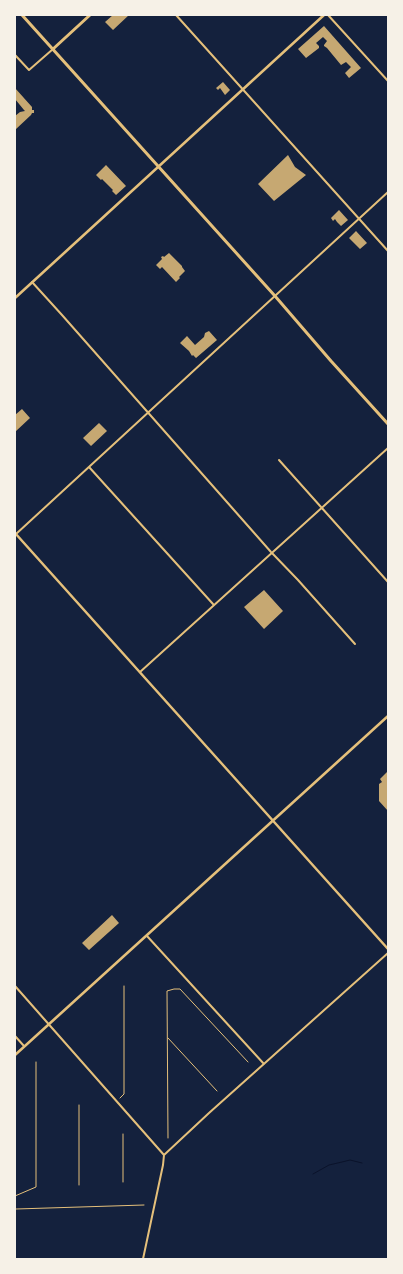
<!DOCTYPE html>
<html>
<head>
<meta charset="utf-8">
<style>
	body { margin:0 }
	#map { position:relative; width:403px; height:1274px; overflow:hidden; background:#14213d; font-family:"PT Serif",serif }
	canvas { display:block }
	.frame { position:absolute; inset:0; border:16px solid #f6f1e7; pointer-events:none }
</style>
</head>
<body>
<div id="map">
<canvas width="403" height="1274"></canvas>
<div class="frame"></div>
</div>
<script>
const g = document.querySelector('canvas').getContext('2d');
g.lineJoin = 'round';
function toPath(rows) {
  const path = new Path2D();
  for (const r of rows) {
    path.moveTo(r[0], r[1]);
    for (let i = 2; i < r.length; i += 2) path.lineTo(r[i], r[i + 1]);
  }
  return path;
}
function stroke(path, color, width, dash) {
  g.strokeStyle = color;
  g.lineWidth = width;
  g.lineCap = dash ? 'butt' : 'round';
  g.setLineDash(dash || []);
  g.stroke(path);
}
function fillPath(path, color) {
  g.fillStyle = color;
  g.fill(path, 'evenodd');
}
const stream = toPath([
	[313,1174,329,1165,342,1162,350,1160,362,1163]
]);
const building = toPath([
	[113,15,129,15,113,30,105,22],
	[324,26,361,68,349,78,345,73,351,67,346,62,341,65,327,48,324,46,324,45,327,41,323,37,316,43,319,46,319,48,306,58,298,49],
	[223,82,230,90,225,95,220,88,218,90,216,88],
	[15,88,32,107,32,110,34,110,34,113,32,113,31,115,15,130,15,116,20,112,25,111,24,110,15,99],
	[288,155,295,167,306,175,274,201,258,184],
	[106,165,126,186,116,195,112,191,113,190,102,179,101,180,96,175],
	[339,210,348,220,341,226,337,222,335,219,333,221,331,218],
	[356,231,367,243,360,249,349,238],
	[169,253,182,266,182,267,185,271,179,277,180,278,176,282,162,267,160,269,156,265,162,259,161,257,163,256,164,257],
	[209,331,217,340,196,358,193,355,192,356,189,351,180,343,187,336,195,345,204,337,205,333],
	[22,409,30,418,15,432,15,415],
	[99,423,107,431,91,446,83,438],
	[264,590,283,611,264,629,244,607],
	[388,771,388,811,379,801,379,784,382,782,380,779],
	[112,915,119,923,89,950,82,943]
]);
const service = toPath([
	[168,1038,217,1091],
	[120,1098,124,1094,124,986],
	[79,1105,79,1185],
	[123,1134,123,1182],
	[168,1138,167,991,174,989,180,989,248,1062],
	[15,1196,36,1187,36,1062],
	[15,1210,16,1209,144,1205]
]);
const minor = toPath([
	[176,15,388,251],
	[328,15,388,81],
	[15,55,29,70,53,49],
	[32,282,62,315,271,552,298,580,355,644],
	[279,460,388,582],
	[89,467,213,604],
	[16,534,388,192],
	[140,672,388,448],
	[147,936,264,1064],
	[15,986,164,1155],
	[15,1036,24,1046],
	[143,1259,163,1165,164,1155,209,1113,388,953]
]);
const tertiary = toPath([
	[15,298,324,15],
	[15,533,388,949],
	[15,1055,388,716]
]);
const secondary = toPath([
	[22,15,275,296,331,361,388,424],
	[53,49,90,15]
]);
stroke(stream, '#0b132b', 1);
fillPath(building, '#c6a872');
stroke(service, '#e5c07b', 1);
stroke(minor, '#e5c07b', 2);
stroke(tertiary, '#e5c07b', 2.5);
stroke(secondary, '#e5c07b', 3);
</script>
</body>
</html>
